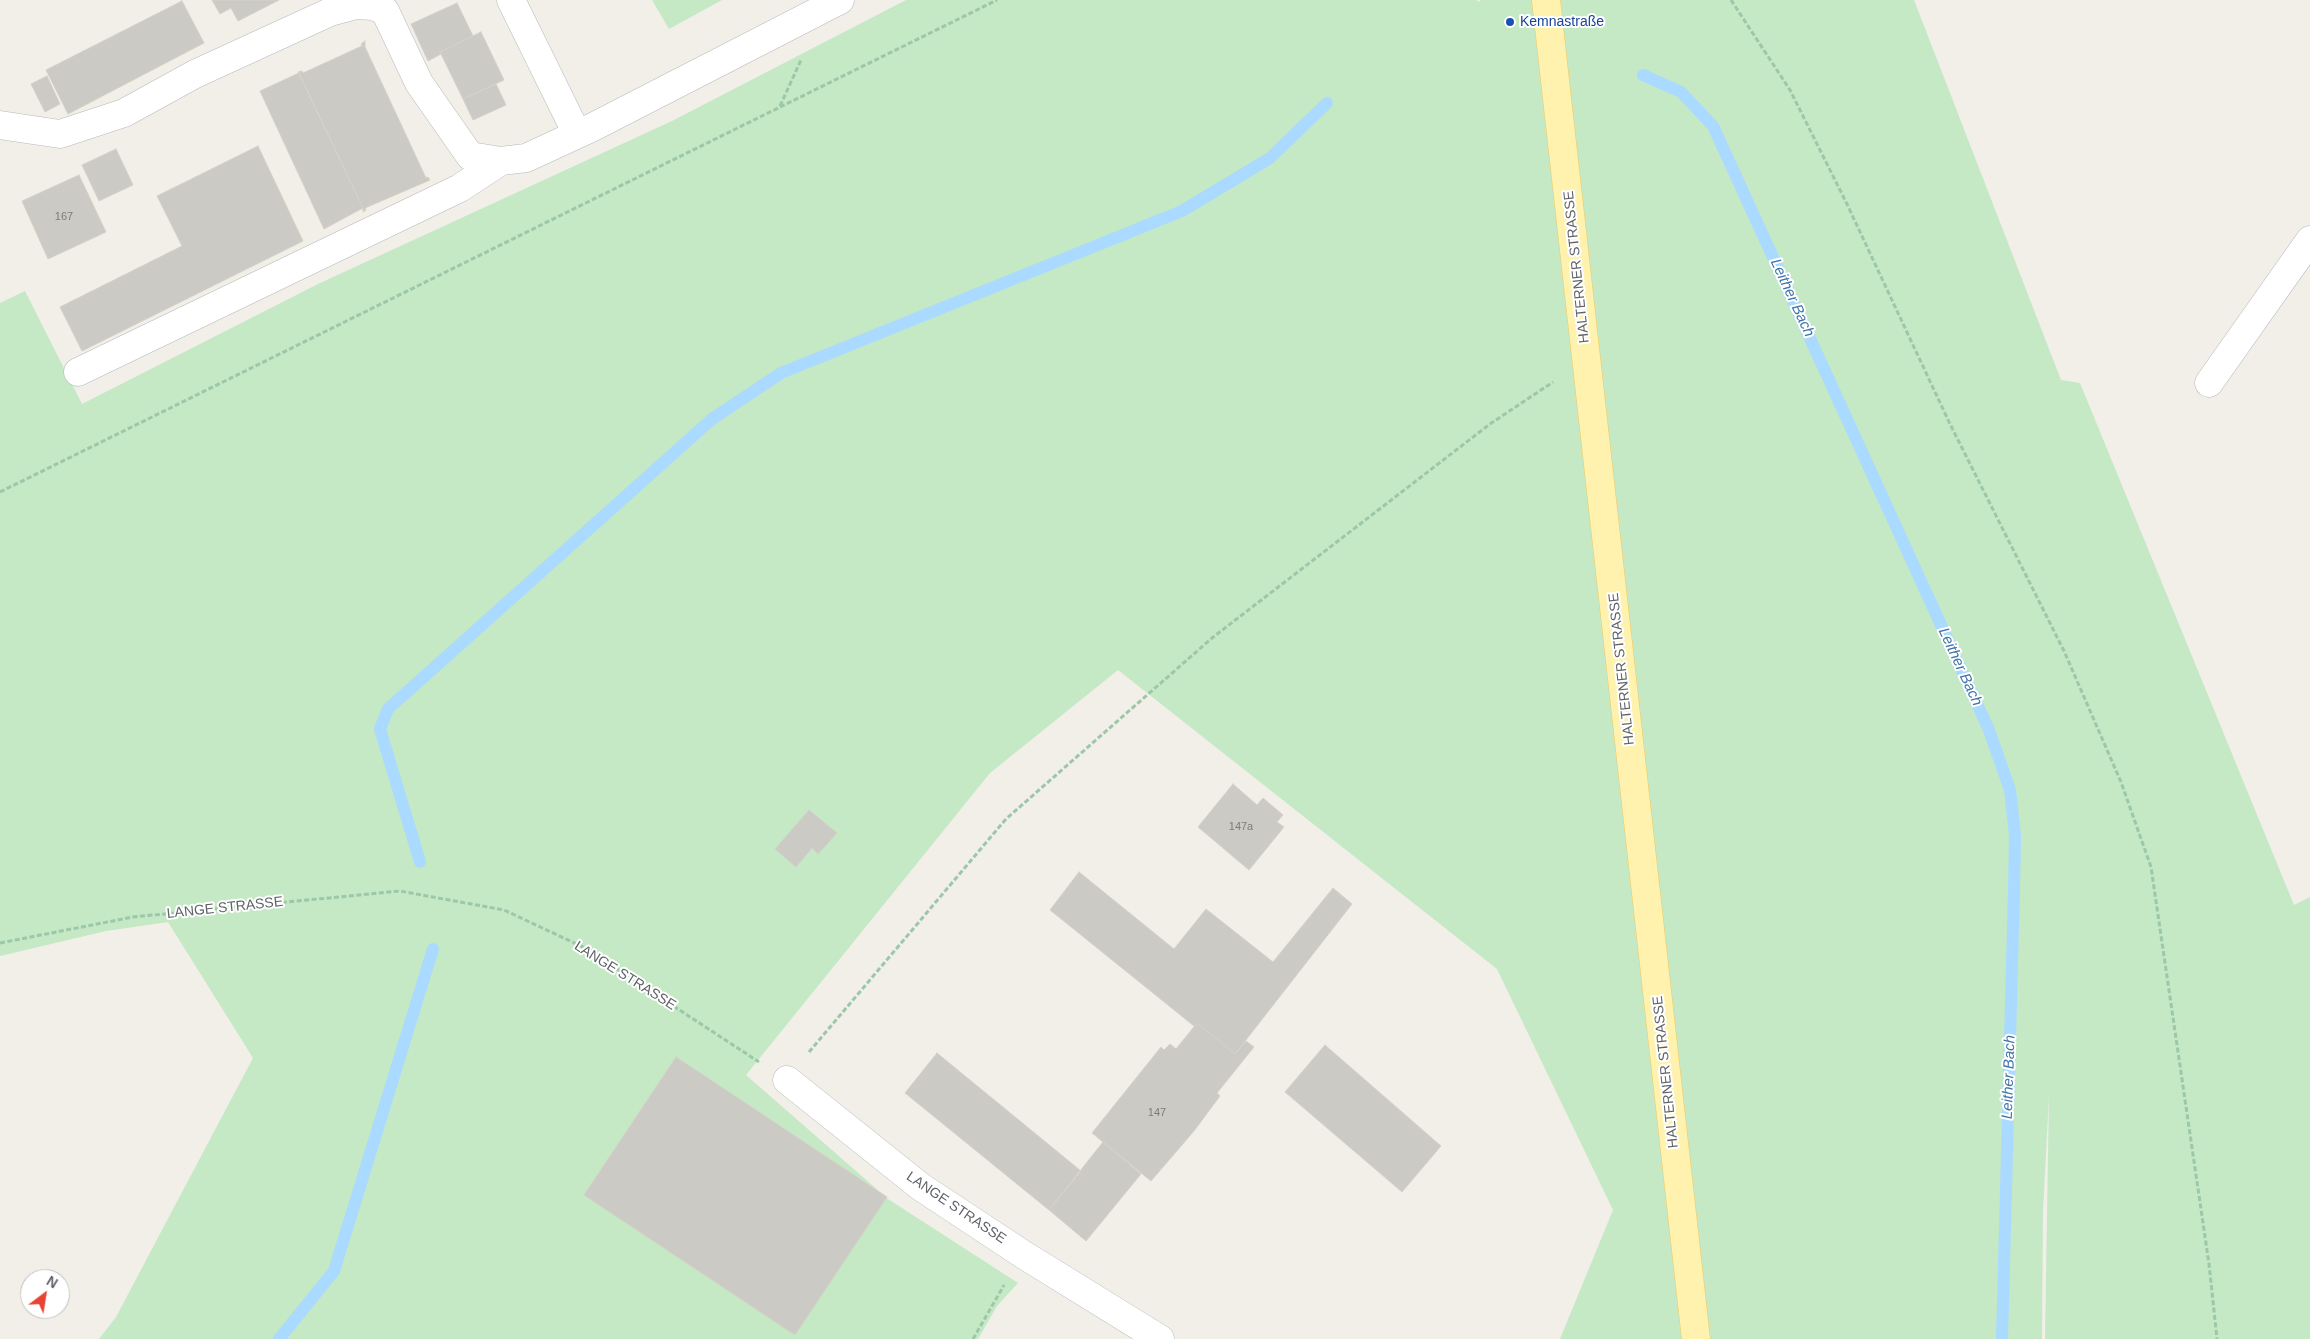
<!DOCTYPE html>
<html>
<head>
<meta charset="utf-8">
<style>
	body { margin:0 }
	#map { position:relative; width:2310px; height:1339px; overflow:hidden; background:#f1efe8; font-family:Arial,sans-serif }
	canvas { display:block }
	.north { position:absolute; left:20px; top:1269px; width:50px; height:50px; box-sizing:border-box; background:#fff; border:1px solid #bfc1c3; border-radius:50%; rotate:31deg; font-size:14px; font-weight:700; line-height:20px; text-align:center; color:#5f6368 }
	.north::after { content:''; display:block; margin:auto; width:18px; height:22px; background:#ea4335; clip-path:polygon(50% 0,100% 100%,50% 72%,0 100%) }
</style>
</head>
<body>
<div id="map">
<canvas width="2310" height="1339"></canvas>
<div class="north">N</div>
</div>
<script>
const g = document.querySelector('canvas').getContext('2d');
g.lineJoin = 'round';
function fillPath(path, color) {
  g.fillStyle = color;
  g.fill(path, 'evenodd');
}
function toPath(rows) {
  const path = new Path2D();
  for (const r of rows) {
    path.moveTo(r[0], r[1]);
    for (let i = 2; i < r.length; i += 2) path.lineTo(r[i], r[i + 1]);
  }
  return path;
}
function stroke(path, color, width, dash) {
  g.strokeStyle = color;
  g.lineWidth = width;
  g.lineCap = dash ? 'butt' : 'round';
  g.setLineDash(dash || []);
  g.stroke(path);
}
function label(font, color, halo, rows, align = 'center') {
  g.font = font + ' Arial,sans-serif';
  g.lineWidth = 4;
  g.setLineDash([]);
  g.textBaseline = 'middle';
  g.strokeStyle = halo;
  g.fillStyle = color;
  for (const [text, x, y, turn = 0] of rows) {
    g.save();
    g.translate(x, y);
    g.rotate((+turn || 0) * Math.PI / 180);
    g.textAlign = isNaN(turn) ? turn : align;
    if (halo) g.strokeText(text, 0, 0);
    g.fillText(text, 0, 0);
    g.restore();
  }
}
const green = toPath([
	[652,0,722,0,669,29],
	[906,0,1477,0,1478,2,1481,0,1544,0,1685,1339,1560,1339,1613,1210,1497,969,1118,670,990,773,746,1075,888,1199,1018,1283,997,1306,978,1339,99,1339,116,1317,253,1058,168,922,106,931,0,956,0,303,25,291,82,404,318,284,672,121],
	[1551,0,1914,0,2061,380,2080,383,2294,905,2310,897,2310,1339,2045,1339,2049,1095,2043,1211,2042,1339,1702,1339]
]);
const stream = toPath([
	[1643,75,1681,92,1713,126,1989,730,2010,790,2015,834,2014,889,2002,1339],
	[420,862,380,729,388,709,712,419,781,373,1182,211,1270,158,1327,103],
	[279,1339,334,1271,433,949]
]);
const building = toPath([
	[212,0,279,0,238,21,231,8,220,14,212,0],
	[182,1,204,43,68,114,46,70,182,1],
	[457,3,473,36,440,52,441,54,428,61,411,24,457,3],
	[481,32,504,80,463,99,440,52,481,32],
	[365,41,365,47,426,178,428,177,430,180,365,208,366,210,363,212,363,208,298,72,302,71,303,73,362,46,361,44,365,41],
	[299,73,363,208,324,229,260,91,299,73],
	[47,76,60,104,45,112,31,84,47,76],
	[496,84,506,105,473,120,463,99,496,84],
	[258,146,303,241,82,351,60,307,182,246,157,196,258,146],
	[116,149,133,185,99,201,82,165,116,149],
	[79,175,106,232,48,259,22,201,79,175],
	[1233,784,1257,805,1263,798,1283,815,1277,822,1284,827,1249,870,1198,827,1233,784],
	[809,810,837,833,818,854,812,848,796,867,775,849,809,810],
	[1079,872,1174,949,1206,909,1273,962,1333,888,1352,904,1235,1054,1197,1023,1194,1026,1050,910,1079,872],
	[1197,1023,1235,1054,1246,1041,1254,1047,1217,1093,1220,1096,1194,1131,1151,1181,1092,1133,1161,1047,1164,1050,1170,1044,1176,1049,1197,1023],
	[1325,1045,1441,1146,1402,1192,1285,1092,1325,1045],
	[937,1053,1081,1171,1049,1210,905,1093,937,1053],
	[676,1057,887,1197,795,1335,584,1195,676,1057],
	[1103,1142,1141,1174,1086,1241,1049,1210,1103,1142]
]);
const path = toPath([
	[1731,0,1790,90,1846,202,1950,424,2064,651,2121,782,2151,867,2209,1264,2217,1339],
	[780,106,801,60],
	[0,492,997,0],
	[0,943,133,917,400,891,504,910,583,947,759,1062],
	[809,1052,1006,819,1212,638,1490,424,1553,382],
	[973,1339,1004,1285]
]);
const minor = toPath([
	[511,0,577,134],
	[0,125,60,134,124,113,195,74,330,12,356,5,373,6,385,11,419,83,470,156,501,161,526,158,593,127,840,0],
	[78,372,460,188,501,161],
	[2209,383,2310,240],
	[787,1080,921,1187,1024,1255,1160,1339]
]);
const major = toPath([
	[1546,0,1696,1339]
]);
const markers = [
	[1510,22,5,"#1a4fb4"]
];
const numberNames = [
	["167",64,217],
	["147a",1241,827],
	["147",1157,1113]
];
const transitNames = [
	["Kemnastraße",1520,22]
];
const streetNames = [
	["HALTERNER STRASSE",1577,267,-96],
	["HALTERNER STRASSE",1622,669,-96],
	["LANGE STRASSE",225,908,-6],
	["LANGE STRASSE",625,976,32],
	["HALTERNER STRASSE",1666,1072,-96],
	["LANGE STRASSE",956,1208,34]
];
const waterNames = [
	["Leither Bach",1792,298,65],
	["Leither Bach",1960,667,65],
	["Leither Bach",2009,1077,-88]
];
fillPath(green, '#c5e8c5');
stroke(stream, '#aadaff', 12);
fillPath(building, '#cccac5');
stroke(building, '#d6d1c6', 1);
stroke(minor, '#b5b8bc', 29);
stroke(major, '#f2c960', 29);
stroke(path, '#9cc7a9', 3, [5, 2.5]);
stroke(minor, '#fff', 28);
stroke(major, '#fff2af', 28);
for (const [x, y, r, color] of markers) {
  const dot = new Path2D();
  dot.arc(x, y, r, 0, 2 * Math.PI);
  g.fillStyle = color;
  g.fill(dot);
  stroke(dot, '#fff', 2);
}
label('11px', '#7a7d7f', null, numberNames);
label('14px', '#164399', '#fff', transitNames, 'left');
label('14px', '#5f6368', '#fff', streetNames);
label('italic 15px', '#4174aa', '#fff', waterNames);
</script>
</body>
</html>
